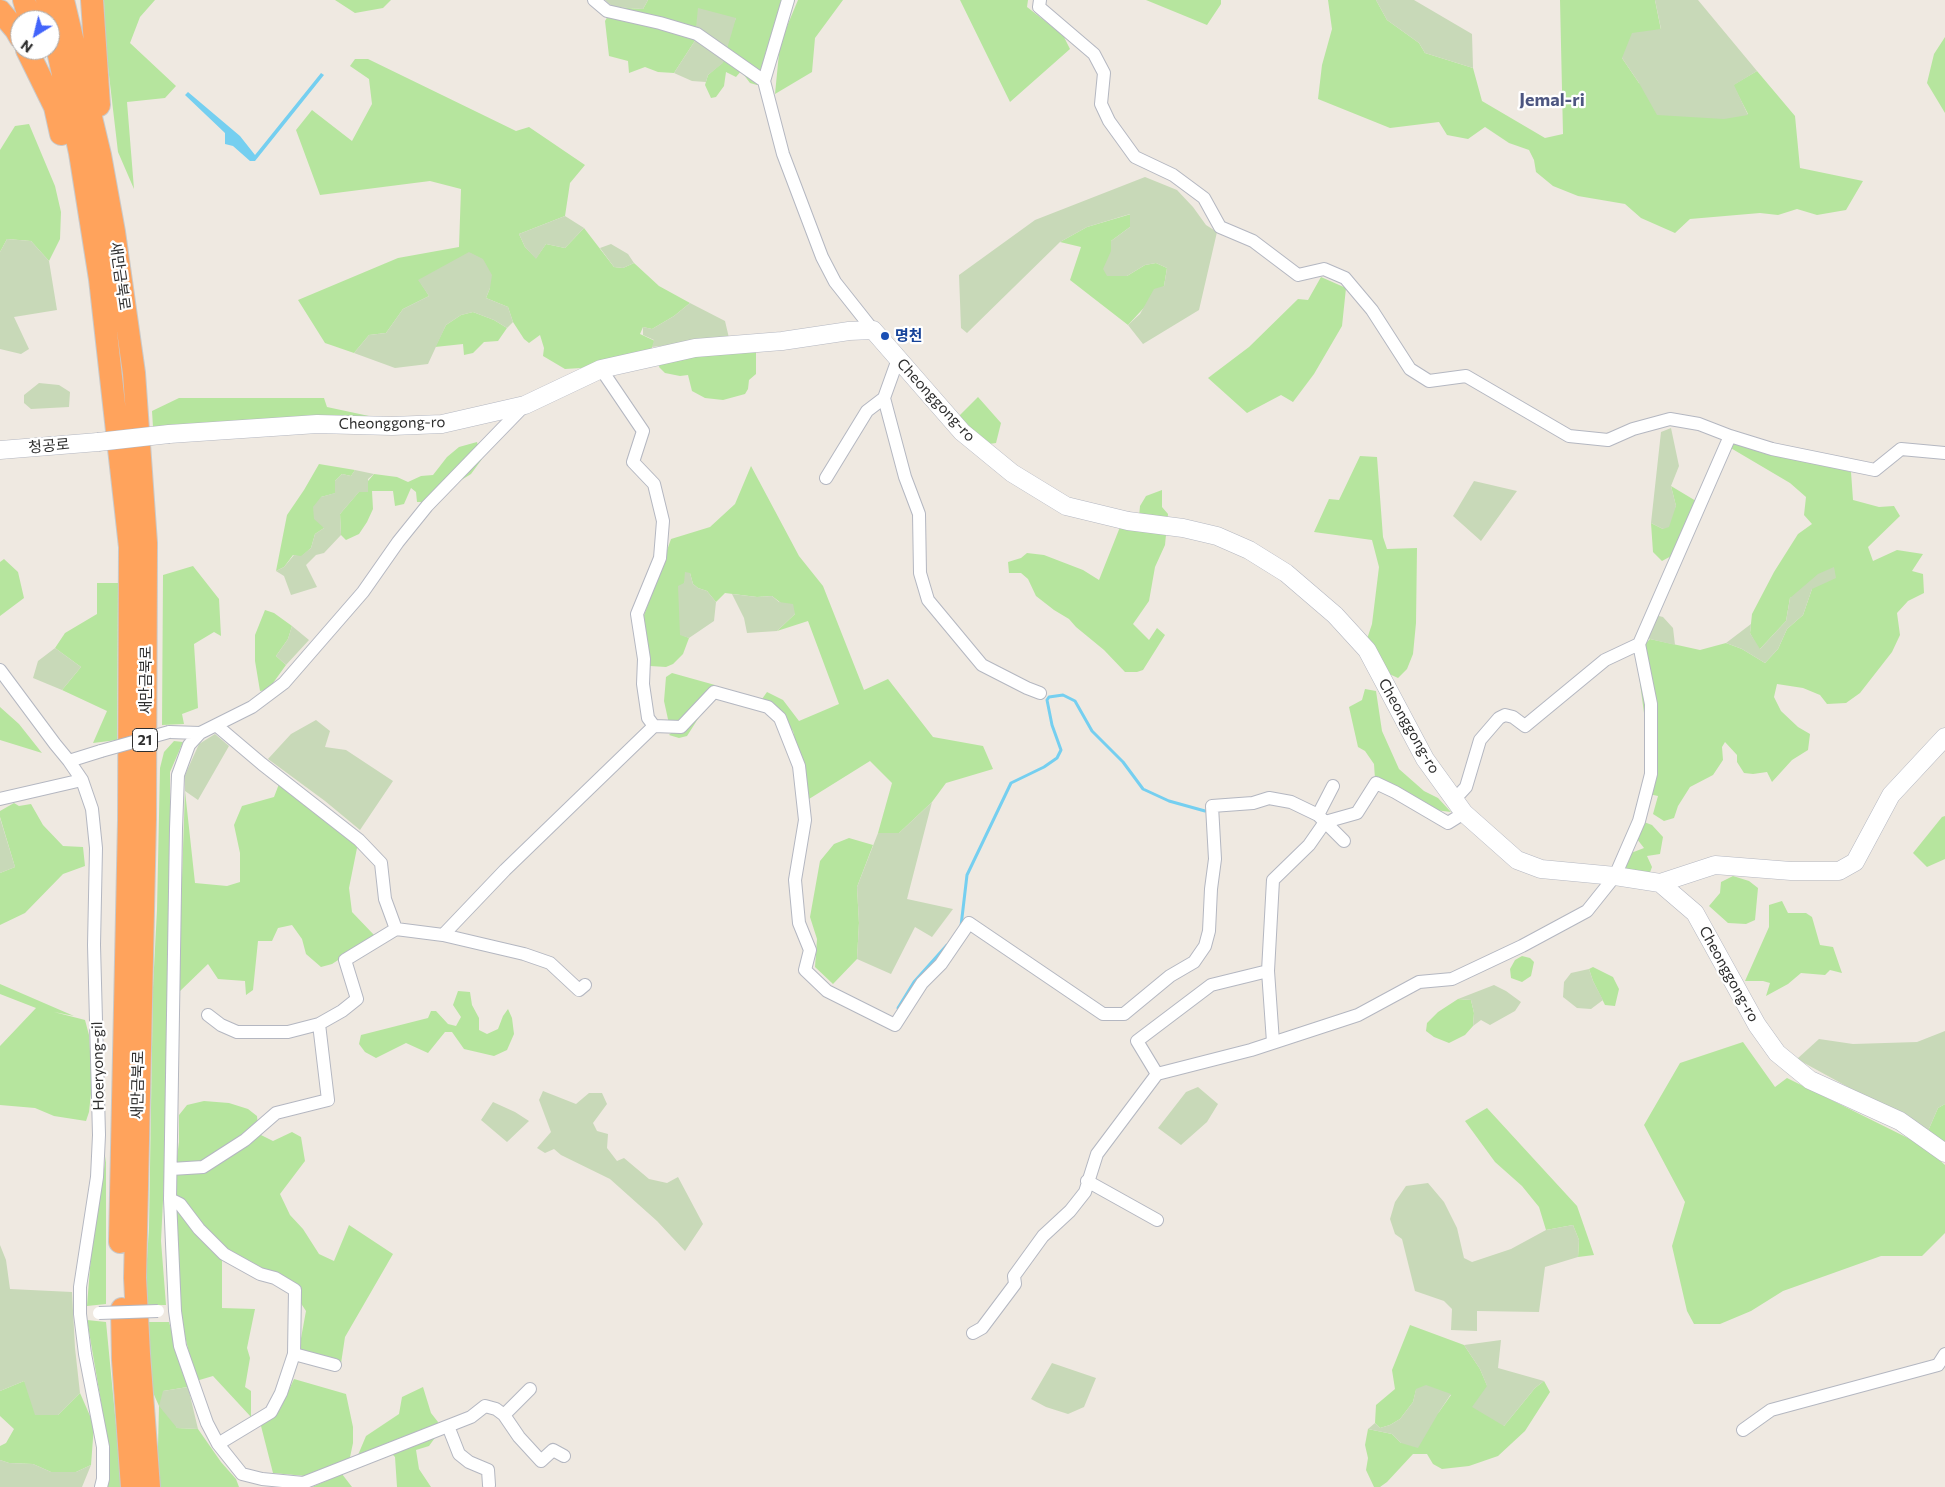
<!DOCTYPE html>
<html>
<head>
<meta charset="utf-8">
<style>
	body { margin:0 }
	#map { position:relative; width:1945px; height:1487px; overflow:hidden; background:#efe9e1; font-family:Commissioner,sans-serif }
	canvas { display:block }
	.north { position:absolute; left:10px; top:10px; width:50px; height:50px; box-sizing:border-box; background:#fff; border:1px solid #ababab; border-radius:50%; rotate:216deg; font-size:14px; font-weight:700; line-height:20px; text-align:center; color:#2e2e2e }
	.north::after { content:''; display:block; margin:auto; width:18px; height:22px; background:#4264fb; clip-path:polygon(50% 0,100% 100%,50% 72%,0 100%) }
</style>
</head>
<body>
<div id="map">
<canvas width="1945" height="1487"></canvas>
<div class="north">N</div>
</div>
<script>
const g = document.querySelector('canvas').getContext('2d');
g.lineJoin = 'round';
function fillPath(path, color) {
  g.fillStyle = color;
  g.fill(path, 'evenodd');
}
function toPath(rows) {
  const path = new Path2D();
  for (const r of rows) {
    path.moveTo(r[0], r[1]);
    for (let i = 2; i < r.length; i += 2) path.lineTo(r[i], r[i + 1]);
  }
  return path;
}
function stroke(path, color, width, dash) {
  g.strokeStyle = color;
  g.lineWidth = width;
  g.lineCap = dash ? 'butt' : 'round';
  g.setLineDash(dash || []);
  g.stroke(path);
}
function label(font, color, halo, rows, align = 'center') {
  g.font = font + ' Commissioner,"Noto Sans KR",sans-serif';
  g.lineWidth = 4.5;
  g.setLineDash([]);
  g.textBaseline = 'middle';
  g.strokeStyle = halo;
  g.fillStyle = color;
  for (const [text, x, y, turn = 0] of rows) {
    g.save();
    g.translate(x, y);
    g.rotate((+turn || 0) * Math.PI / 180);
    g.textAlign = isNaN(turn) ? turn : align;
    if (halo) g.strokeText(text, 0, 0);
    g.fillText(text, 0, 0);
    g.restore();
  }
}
const green = toPath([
	[104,0,155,0,140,17,130,43,176,86,165,98,127,102,134,189,118,152,105,41],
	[335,0,391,0,383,8,355,13],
	[648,0,786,0,765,54,766,63,757,85,750,83,741,71,736,77,726,72,724,86,716,97,711,98,705,85,708,75,723,62,731,29,736,18,696,39,674,73,658,72,645,67,629,73,628,61,609,56,605,21,613,7,643,9],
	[798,0,843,0,815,38,812,72,775,94,780,43],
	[960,0,1028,0,1027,7,1063,35,1070,49,1010,102],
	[1146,0,1221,0,1221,4,1207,25],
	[1328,0,1376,0,1387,20,1419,43,1425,53,1473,68,1482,101,1545,138,1563,134,1560,0,1655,0,1661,30,1622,58,1639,83,1748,114,1733,85,1757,71,1795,116,1800,168,1863,181,1846,210,1817,215,1797,209,1778,215,1760,213,1690,219,1675,233,1641,218,1625,204,1578,196,1553,186,1536,172,1534,160,1529,150,1509,143,1485,127,1468,139,1447,135,1439,122,1390,128,1318,99,1322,65,1332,29],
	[1945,37,1945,113,1927,83,1934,54],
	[355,59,368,59,516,131,529,127,585,165,570,183,565,216,519,234,525,247,536,258,546,244,565,248,584,228,614,267,623,268,634,263,659,286,690,303,674,316,652,329,643,327,640,334,655,341,649,354,597,367,565,369,543,356,544,348,540,335,529,343,524,339,513,322,508,307,486,298,490,288,419,280,429,296,403,309,386,333,369,335,354,353,325,343,298,300,398,258,459,247,461,189,430,181,320,195,296,130,312,110,352,141,372,104,369,79,350,66],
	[29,124,55,186,61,212,60,239,49,261,31,241,7,239,0,252,0,150,15,126],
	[1131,214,1130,227,1111,241,1127,276,1145,265,1156,263,1167,268,1164,286,1128,325,1070,280,1081,247,1060,242,1087,227],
	[1321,277,1346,288,1342,326,1314,374,1293,402,1281,395,1247,413,1208,378,1249,347,1298,299,1308,300],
	[473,312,494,320,507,328,498,341,484,342,473,353,464,355,463,344,435,347,446,325,461,315],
	[756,348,756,374,749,380,748,389,745,394,723,400,705,398,692,391,688,375,680,376,665,373,659,367,660,363,669,359],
	[978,397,1001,423,996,443,989,444,958,417],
	[179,398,324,398,327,407,369,416,375,419,153,427,152,411],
	[1733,440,1851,472,1853,500,1879,507,1894,506,1900,516,1868,547,1873,561,1897,550,1923,554,1912,571,1923,574,1924,593,1908,601,1897,613,1900,635,1892,652,1860,693,1846,703,1827,704,1820,695,1803,688,1777,684,1774,697,1781,711,1798,727,1810,734,1808,750,1792,760,1772,782,1767,772,1753,774,1744,773,1737,762,1737,755,1725,742,1722,747,1723,760,1713,775,1690,787,1678,806,1674,818,1664,821,1653,814,1658,796,1649,794,1646,728,1636,653,1650,639,1700,650,1726,643,1742,649,1765,663,1778,649,1787,629,1803,615,1812,589,1790,598,1786,621,1759,650,1750,633,1752,614,1774,572,1798,534,1812,524,1804,515,1806,497,1790,483,1729,447],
	[477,442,482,459,471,474,426,502,417,502,416,492,411,488,404,504,395,506,393,491,372,491,373,509,367,522,359,534,346,540,341,535,340,514,374,474,397,477,408,482,421,476,433,475,447,457,459,447],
	[1360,456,1377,457,1383,537,1387,549,1417,548,1416,623,1413,654,1407,669,1398,678,1385,672,1367,639,1372,624,1379,567,1372,540,1314,532,1329,499,1339,500],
	[319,464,355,470,351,476,342,474,335,481,336,493,321,497,324,528,315,534,311,548,301,557,293,555,284,567,276,571,287,515,304,490],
	[751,466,799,556,823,586,864,690,888,679,933,737,983,746,993,769,946,783,932,802,899,833,878,833,892,783,870,761,809,799,793,731,762,699,767,692,783,700,799,721,839,704,808,621,777,631,795,614,772,596,757,597,725,593,716,602,707,591,698,588,693,584,690,573,684,583,680,634,689,638,683,654,673,664,666,667,650,666,643,618,671,539,710,527,735,504],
	[1671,486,1696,501,1675,554,1662,561,1653,552,1651,523,1663,529,1676,506],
	[1162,490,1162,507,1168,514,1165,545,1155,567,1149,601,1133,624,1149,640,1157,628,1165,635,1143,670,1137,672,1125,672,1104,650,1076,627,1069,619,1054,610,1036,596,1028,579,1021,573,1009,573,1008,562,1021,558,1027,553,1044,555,1083,570,1099,580,1120,527,1138,528,1140,506,1146,496],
	[4,559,18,572,24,598,0,616,0,562],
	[193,566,219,599,221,636,214,632,194,644,198,708,182,714,184,724,162,725,163,575],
	[97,583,118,583,117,740,93,743,107,711,62,690,81,667,55,648,65,633,97,614],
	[265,610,274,613,292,626,288,639,276,656,286,665,268,690,260,691,255,661,255,635],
	[672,673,715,685,705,696,703,711,687,736,679,738,669,735,671,733,664,701,666,677],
	[1365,689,1376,691,1382,731,1399,769,1424,791,1438,798,1451,812,1435,810,1375,779,1374,764,1365,751,1358,747,1349,707,1362,700],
	[0,707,19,724,42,753,0,740],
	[174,741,183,742,170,772,170,952,165,1160,161,1241,166,1305,144,1305,149,1228,153,987,157,910,160,768,164,752],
	[279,784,358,843,349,888,352,912,375,936,332,964,321,967,306,954,302,939,292,925,278,928,272,941,258,941,253,990,246,995,245,981,218,979,208,964,178,993,185,791,195,883,227,886,240,882,240,853,234,825,242,806,274,797],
	[14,803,19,806,31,804,43,825,63,846,83,847,85,866,63,874,25,913,0,925,0,873,15,867,0,817,0,811],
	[1945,816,1945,859,1927,867,1913,853,1942,817],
	[1644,822,1652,825,1663,837,1660,854,1647,856,1652,867,1649,875,1631,876,1624,866,1631,853,1644,848,1637,839],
	[849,838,873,845,857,887,859,923,857,959,833,984,815,967,817,939,810,917,820,861,834,844],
	[1733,876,1749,881,1758,888,1755,920,1746,924,1728,923,1709,906,1720,893,1721,882],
	[1782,901,1788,913,1806,913,1812,917,1820,945,1833,947,1842,973,1830,970,1825,975,1801,973,1788,984,1766,996,1770,983,1763,981,1745,981,1769,927,1769,905],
	[1522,956,1530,958,1534,962,1531,976,1522,982,1511,978,1510,969,1515,960],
	[1593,967,1613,977,1619,989,1615,1006,1605,1005,1593,981,1589,969],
	[0,984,74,1016,54,1012,85,1020,89,1035,92,1084,89,1112,86,1121,54,1116,35,1108,0,1105,0,1046,36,1008,0,994],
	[458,991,470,992,472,1005,479,1018,479,1030,487,1034,498,1029,503,1016,508,1009,512,1018,514,1034,507,1050,494,1056,464,1049,452,1032,445,1032,428,1053,406,1043,376,1058,365,1052,359,1044,361,1035,428,1018,431,1011,436,1011,448,1024,456,1026,461,1017,453,1005],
	[1458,999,1471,1000,1474,1013,1473,1026,1465,1035,1449,1043,1434,1037,1426,1031,1427,1023,1438,1012],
	[1743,1042,1775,1087,1787,1078,1924,1146,1945,1165,1945,1233,1922,1256,1881,1256,1783,1291,1751,1311,1720,1324,1694,1324,1687,1311,1672,1246,1685,1202,1644,1125,1680,1063],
	[204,1101,229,1103,248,1109,257,1116,259,1134,273,1141,292,1132,301,1137,305,1161,280,1194,290,1215,303,1229,319,1254,334,1261,349,1225,393,1254,345,1337,340,1370,297,1360,306,1311,300,1302,279,1285,222,1258,222,1308,255,1309,247,1348,250,1358,245,1387,251,1391,251,1417,213,1376,196,1381,182,1324,174,1182,179,1142,179,1115,187,1105],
	[1945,1104,1945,1146,1928,1131,1938,1108],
	[1487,1108,1577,1206,1594,1255,1578,1257,1579,1240,1573,1225,1546,1230,1539,1207,1522,1186,1495,1162,1465,1121],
	[106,1156,106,1304,87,1306,91,1255],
	[87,1320,106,1322,122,1487,106,1487,108,1479,101,1402],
	[148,1322,169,1322,188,1387,163,1391,177,1428,198,1429,221,1462,236,1479,239,1487,157,1487,159,1406,151,1388],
	[1410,1325,1464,1345,1480,1369,1504,1426,1535,1388,1544,1381,1550,1392,1525,1431,1498,1456,1469,1466,1442,1469,1433,1464,1427,1454,1413,1454,1387,1482,1380,1487,1374,1487,1366,1470,1368,1458,1365,1445,1368,1429,1392,1434,1401,1443,1439,1412,1451,1395,1416,1390,1413,1402,1400,1419,1390,1425,1380,1428,1375,1423,1376,1405,1395,1389,1392,1370],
	[294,1379,346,1394,353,1427,353,1443,349,1462,306,1476,273,1473,261,1426,280,1409],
	[24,1381,58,1415,80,1393,94,1425,91,1465,76,1472,51,1472,33,1464,9,1463,0,1460,0,1446,6,1443,14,1429,0,1416,0,1391],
	[423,1387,431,1413,438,1422,437,1435,429,1446,416,1450,419,1469,431,1487,397,1487,395,1457,391,1453,358,1455,366,1436,399,1414,402,1397],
	[342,1474,352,1487,312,1487]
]);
const cemetery = toPath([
	[605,0,648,0,643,9,613,7],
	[1376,0,1414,0,1472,34,1473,68,1425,53,1419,43,1387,20],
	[1655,0,1698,0,1757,71,1734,85,1748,115,1724,119,1657,115,1639,83,1622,58,1632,33,1661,29],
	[698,8,736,18,727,49,696,28],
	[696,39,724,58,723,63,708,75,706,82,692,81,674,73],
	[1145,177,1177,190,1193,207,1206,225,1217,232,1199,310,1143,344,1128,325,1140,314,1154,289,1164,286,1167,268,1156,263,1145,265,1127,276,1107,276,1103,269,1111,251,1111,241,1130,227,1130,214,1087,227,1060,242,967,333,961,328,959,275,1035,220],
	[565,216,584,228,565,248,546,244,536,259,525,247,519,234],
	[7,239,31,241,49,261,57,310,14,317,29,349,21,354,0,349,0,252],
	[611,244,628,254,634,263,623,268,614,267,600,248],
	[469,252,483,259,492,275,490,288,486,298,508,307,513,322,507,328,494,320,473,312,461,315,446,325,428,364,395,368,354,353,369,335,386,333,403,309,429,296,418,280],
	[690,303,725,321,729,338,652,347,654,340,643,335,643,327,652,329,674,316],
	[39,383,59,385,70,392,69,407,31,409,24,403,24,395],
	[1671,428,1679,466,1671,486,1676,506,1669,527,1663,529,1651,523,1661,432],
	[355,470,374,474,368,479,368,492,359,492,340,514,341,535,324,553,316,555,306,565,317,587,291,595,284,576,276,571,284,567,294,555,301,556,311,548,315,534,324,528,314,519,313,507,321,497,335,493,335,481,342,474,351,476],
	[1474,481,1517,491,1481,541,1453,516],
	[1834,567,1836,578,1812,589,1803,615,1787,629,1778,649,1765,663,1742,649,1726,643,1751,624,1750,633,1760,649,1786,621,1790,598,1818,574],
	[685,572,690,573,693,584,698,588,707,591,716,602,714,621,689,638,680,635,678,586,684,583],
	[732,594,757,597,772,596,779,602,793,604,795,614,777,631,747,633,744,618],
	[1655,615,1663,617,1673,628,1675,645,1650,639,1646,636],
	[292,626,309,640,286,665,276,656,288,639],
	[55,648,81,667,62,690,33,678,38,661],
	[316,720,330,731,325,747,346,750,393,781,360,830,325,801,268,759,291,734],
	[215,734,229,746,198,800,185,791,185,775,199,744],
	[932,802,907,899,953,909,932,937,915,927,891,974,857,959,859,923,857,887,878,833,899,833],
	[0,818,15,867,0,873],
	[1589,969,1593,981,1603,1000,1591,1009,1577,1008,1563,997,1564,982,1571,973],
	[1494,985,1506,991,1521,1002,1515,1011,1490,1025,1481,1020,1473,1026,1474,1013,1471,1000,1458,999],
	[1945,1031,1945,1104,1938,1108,1928,1131,1797,1059,1819,1039,1853,1044,1917,1042],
	[1198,1087,1218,1104,1207,1122,1181,1145,1158,1128,1186,1092],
	[543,1091,576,1104,589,1093,602,1093,607,1104,593,1123,597,1131,608,1134,607,1148,617,1161,624,1158,649,1179,667,1183,678,1177,703,1224,685,1251,657,1221,610,1179,561,1155,554,1149,545,1153,537,1148,551,1132,539,1100],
	[493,1102,515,1112,529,1121,507,1142,481,1120],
	[1428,1183,1444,1202,1457,1228,1464,1258,1472,1262,1511,1249,1546,1230,1573,1225,1579,1240,1578,1257,1545,1267,1539,1312,1477,1311,1477,1331,1451,1330,1452,1309,1444,1301,1415,1291,1402,1239,1395,1234,1390,1219,1395,1202,1406,1186],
	[0,1245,6,1260,10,1289,72,1292,75,1348,80,1393,58,1415,35,1415,24,1381,0,1391],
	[1501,1340,1498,1368,1544,1381,1535,1388,1504,1426,1472,1407,1487,1386,1480,1369,1464,1345],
	[1052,1363,1096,1378,1084,1407,1068,1414,1046,1407,1031,1399],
	[1426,1385,1451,1394,1439,1412,1418,1448,1401,1443,1392,1434,1368,1429,1375,1423,1380,1428,1390,1425,1400,1419,1413,1402,1416,1389],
	[188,1387,198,1429,177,1428,159,1406,163,1391],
	[0,1460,9,1463,33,1464,51,1472,76,1472,91,1465,82,1487,0,1487]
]);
const water = toPath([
	[321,73,324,75,255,161,250,161,233,146,225,144,225,133,185,95,188,92,240,136,255,155]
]);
const stream = toPath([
	[961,926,967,875,1011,783,1044,767,1057,758,1061,750,1052,725,1047,700,1049,697,1063,695,1075,701,1092,731,1123,762,1143,789,1169,801,1205,811],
	[898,1008,914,982,947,945]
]);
const street = toPath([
	[594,0,607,11,660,23,697,34,764,81],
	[1040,0,1039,7,1094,54,1104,73,1101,104,1109,121,1135,157,1173,175,1204,198,1220,227,1253,241,1298,275,1324,269,1345,278,1372,310,1410,369,1429,381,1466,376,1569,436,1608,440,1633,429,1670,419,1699,424,1730,436,1639,644,1605,660,1525,726,1513,717,1505,715,1499,718,1480,740,1466,787,1454,800],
	[764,81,783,154,822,257,835,282,873,330],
	[764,81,788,0],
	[898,359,884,398,905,477,919,514,920,573,928,600,982,665,1027,688,1040,693],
	[601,369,643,431,633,462,654,484,663,521,660,558,637,614,644,659,643,684,648,718,654,726],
	[1730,436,1772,449,1875,470,1901,449,1945,453],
	[826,478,867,411,884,398],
	[0,670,55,744,69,761,82,780,92,809,96,848,94,945,99,1135,97,1177,80,1287,80,1314,85,1354,103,1447,103,1479,101,1487],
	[169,732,200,733],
	[69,761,101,751],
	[1333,786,1318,815,1344,841],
	[0,799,82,780],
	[396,929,443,935,524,954,550,963,579,990,585,985],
	[443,935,505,870,654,726,681,727,714,692,768,707,780,718,799,766,805,820,795,880,799,923,810,950,805,970,827,991,895,1025,922,983,941,964,969,923,1103,1014,1124,1014,1170,976,1194,962,1205,946,1209,931,1211,889,1215,859,1212,806,1253,803,1269,798,1291,802,1318,815],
	[208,1015,221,1025,237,1032,288,1032,319,1024],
	[1273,1042,1268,971,1273,880,1309,845,1325,822,1357,813,1376,783,1395,792,1448,823,1464,813],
	[1157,1074,1137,1041,1211,985,1268,971],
	[171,1169,203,1167,245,1140,276,1113,328,1100,319,1024,342,1011,357,999,345,960,396,929,385,899,381,863,359,840,262,764,216,725],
	[1087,1181,1157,1220],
	[170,1199,180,1204,199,1229,224,1254,260,1274,275,1278,295,1290,294,1354,281,1393,271,1412,218,1444],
	[973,1333,982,1328,1015,1284,1014,1276,1043,1236,1070,1211,1085,1192,1097,1154,1157,1074,1251,1050,1358,1015,1419,982,1452,979,1522,946,1587,911,1615,876,1639,821,1651,774,1651,704,1639,644],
	[294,1354,335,1365],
	[504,1415,519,1437,541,1461,553,1450,564,1456],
	[448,1426,471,1417,485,1406,496,1409,504,1415,530,1389],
	[1743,1430,1771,1410,1938,1365,1945,1354],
	[489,1485,488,1470,469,1462,459,1454,448,1426,303,1483,262,1479,242,1474,218,1444,207,1423,180,1346,175,1311,170,1199,176,829,178,775,189,745,200,733,252,707,284,683,363,592,398,542,427,506,525,405]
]);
const secondary = toPath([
	[169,434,317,424,392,426,442,424,525,405,601,369,695,348,782,341,849,331,873,330,962,432,1012,473,1066,506,1128,521,1183,528,1217,536,1249,550,1286,573,1335,615,1367,650,1425,759,1464,813,1517,860,1541,869,1615,876,1660,883,1695,913,1757,1025,1777,1053,1810,1080,1900,1121,1945,1153],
	[0,450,98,442],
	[1660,883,1715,865,1791,871,1839,871,1855,862,1891,795,1945,737]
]);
const highway = toPath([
	[24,0,30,20],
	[47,0,80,153,100,279,130,547,129,820,120,1242],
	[63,0,100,155,114,232,134,373,146,543,145,819,135,1278,139,1354,149,1487],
	[92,0,99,105],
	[0,11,16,30,20,37],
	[27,50,55,107,61,134],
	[122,1309,123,1360,132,1487]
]);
const streetBridge = toPath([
	[101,751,169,732],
	[99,1313,158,1311]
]);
const secondaryBridge = toPath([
	[98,442,169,434]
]);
const markers = [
	[885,336,5,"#1a4fb4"]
];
const shields = [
	[145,740,25]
];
const shieldNames = [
	["21",145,740]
];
const streetNames = [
	["새만금북로",120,276,82],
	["Cheonggong-ro",936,400,47],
	["Cheonggong-ro",392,423,-1],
	["청공로",49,446,-5],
	["새만금북로",146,680,-90],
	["Cheonggong-ro",1409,726,60],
	["Cheonggong-ro",1729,974,61],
	["Hoeryong-gil",98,1066,-91],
	["새만금북로",138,1085,-89]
];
const transitNames = [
	["명천",895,336]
];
const quarterNames = [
	["Jemal-ri",1552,100]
];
fillPath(green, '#b6e59e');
fillPath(cemetery, '#c8d9b8');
fillPath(water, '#75cff0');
stroke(stream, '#75cff0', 3);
stroke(street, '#b4b7c1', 14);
stroke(secondary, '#b4b7c1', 19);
stroke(highway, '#c9c9c9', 24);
stroke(street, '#fff', 12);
stroke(secondary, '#fff', 18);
stroke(highway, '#ffa35c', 22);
stroke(streetBridge, '#b4b7c1', 14, []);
stroke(secondaryBridge, '#b4b7c1', 19, []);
stroke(streetBridge, '#fff', 12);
stroke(secondaryBridge, '#fff', 18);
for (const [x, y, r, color] of markers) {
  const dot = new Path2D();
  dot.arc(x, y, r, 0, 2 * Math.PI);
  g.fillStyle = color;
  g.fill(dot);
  stroke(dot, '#fff', 2);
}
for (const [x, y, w] of shields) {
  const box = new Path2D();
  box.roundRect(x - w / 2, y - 11.5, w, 23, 4);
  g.fillStyle = '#fff';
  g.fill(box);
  stroke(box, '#2e2e2e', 1);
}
label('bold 14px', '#2e2e2e', null, shieldNames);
label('15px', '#2e2e2e', '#fff', streetNames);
label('bold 15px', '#164399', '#fff', transitNames, 'left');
label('bold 18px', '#4d5680', '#fff', quarterNames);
</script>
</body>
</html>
